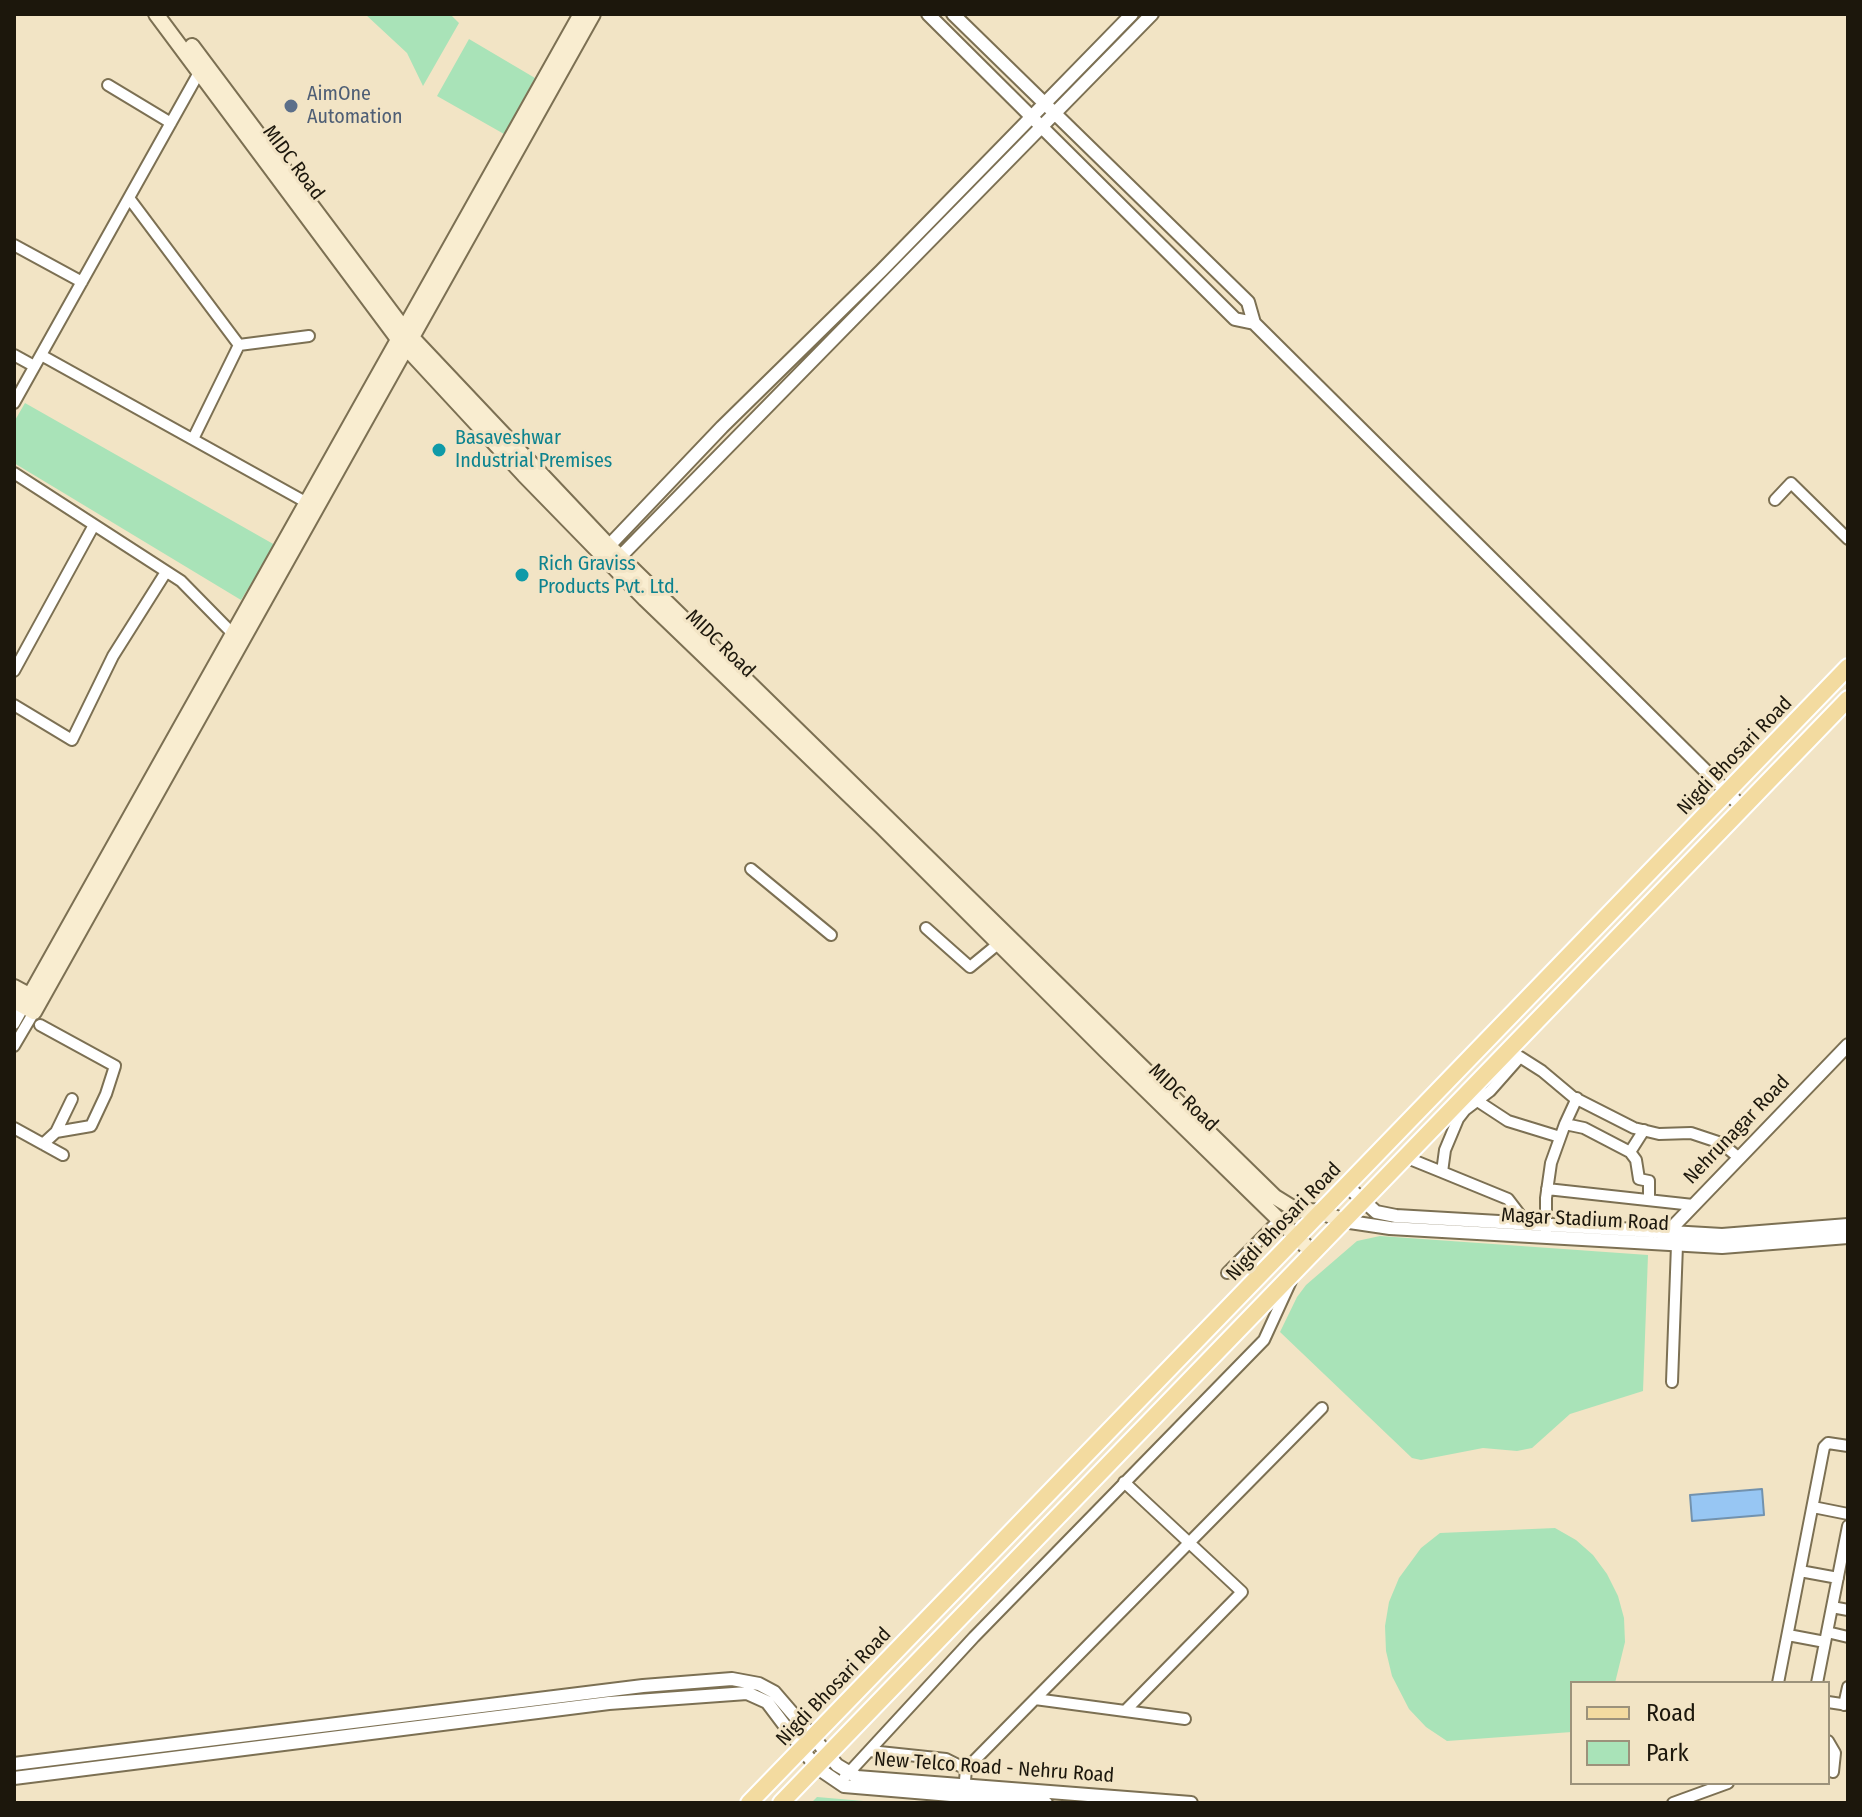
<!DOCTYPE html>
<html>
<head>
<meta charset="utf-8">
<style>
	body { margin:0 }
	#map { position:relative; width:1862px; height:1817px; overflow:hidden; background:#f2e4c5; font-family:"Fira Sans Condensed",sans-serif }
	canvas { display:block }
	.frame { position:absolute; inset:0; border:16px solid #1c170c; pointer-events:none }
	.legend { position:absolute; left:1570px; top:1681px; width:260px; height:104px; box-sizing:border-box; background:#f2e4c5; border:2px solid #9c927b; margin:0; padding:10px 14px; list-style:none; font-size:24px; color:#1c170c }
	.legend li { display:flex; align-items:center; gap:16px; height:40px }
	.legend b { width:40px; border:2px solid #9c927b }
</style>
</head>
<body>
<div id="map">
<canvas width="1862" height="1817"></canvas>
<div class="frame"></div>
<ul class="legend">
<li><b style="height:10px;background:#f3dba0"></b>Road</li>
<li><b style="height:22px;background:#a9e3b8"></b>Park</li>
</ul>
</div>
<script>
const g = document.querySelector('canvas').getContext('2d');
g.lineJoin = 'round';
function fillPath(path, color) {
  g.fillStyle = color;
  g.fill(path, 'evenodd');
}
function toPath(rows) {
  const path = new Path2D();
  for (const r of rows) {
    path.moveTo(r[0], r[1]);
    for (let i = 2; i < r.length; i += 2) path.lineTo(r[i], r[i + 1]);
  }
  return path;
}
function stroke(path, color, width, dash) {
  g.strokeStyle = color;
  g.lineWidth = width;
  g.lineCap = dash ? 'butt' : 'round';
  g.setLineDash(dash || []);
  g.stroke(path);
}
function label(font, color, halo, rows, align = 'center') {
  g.font = font + ' "Fira Sans Condensed",sans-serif';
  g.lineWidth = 6;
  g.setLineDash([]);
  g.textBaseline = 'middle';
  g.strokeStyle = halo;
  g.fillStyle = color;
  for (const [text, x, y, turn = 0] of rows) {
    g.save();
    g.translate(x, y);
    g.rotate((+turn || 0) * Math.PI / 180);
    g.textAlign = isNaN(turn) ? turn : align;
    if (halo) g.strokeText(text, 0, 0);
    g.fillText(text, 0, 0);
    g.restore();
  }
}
const green = toPath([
	[365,14,450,14,459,23,423,86,407,53],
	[469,39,535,78,504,134,437,96],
	[25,403,275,545,241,600,14,463,14,422],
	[1380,1236,1648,1255,1643,1391,1570,1414,1532,1448,1517,1451,1483,1448,1421,1460,1412,1458,1280,1332,1297,1297,1306,1285,1357,1241],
	[1555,1528,1576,1540,1593,1555,1607,1574,1618,1596,1624,1618,1625,1642,1615,1683,1572,1683,1572,1732,1447,1741,1426,1727,1409,1709,1392,1676,1386,1651,1385,1626,1389,1602,1399,1578,1421,1548,1440,1533],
	[817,1797,887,1803,811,1803]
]);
const water = toPath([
	[1762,1489,1764,1515,1692,1521,1690,1495,1762,1489]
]);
const minor = toPath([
	[108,85,171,123],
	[129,198,239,345],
	[14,245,82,282],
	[239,345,309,336],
	[14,355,34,366],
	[41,355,311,505],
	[14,403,201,69],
	[193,439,239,345],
	[14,473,181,581,237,638],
	[1775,500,1791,483,1848,539],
	[14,671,94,525],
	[14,705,72,740,113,656,166,572],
	[751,869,831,935],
	[926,928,970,967,998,944],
	[14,1024,24,1006],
	[40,1025,115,1066,106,1094,91,1126,56,1132],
	[14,1046,34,1012],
	[1476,1100,1508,1121,1560,1137],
	[1457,1115,1458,1119,1445,1150,1442,1172,1508,1199,1527,1224],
	[1458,1119,1465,1110,1490,1091,1520,1057,1542,1071,1573,1097,1634,1128,1659,1134,1691,1133,1721,1143,1738,1157],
	[1565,1124,1577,1098],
	[14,1128,63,1155],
	[43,1144,56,1132,72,1099],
	[1630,1152,1636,1160,1639,1179,1649,1181,1649,1199],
	[1405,1157,1442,1172],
	[1547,1189,1693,1205],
	[1546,1231,1546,1198,1551,1163,1565,1124,1584,1128,1630,1152,1644,1130],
	[1227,1273,1279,1220],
	[1672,1382,1677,1245],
	[1124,1482,1242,1592,1125,1711],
	[1813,1507,1848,1514],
	[1800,1571,1838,1578],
	[1832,1607,1848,1610],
	[1827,1632,1848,1637],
	[1788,1635,1825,1642],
	[1778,1683,1824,1447,1828,1443,1848,1446],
	[1817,1683,1848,1526],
	[1035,1699,1185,1719],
	[1828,1702,1848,1705],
	[1844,1705,1848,1687],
	[1828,1741,1835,1753,1833,1772],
	[870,1751,946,1759,966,1769],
	[844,1778,974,1637,1264,1340,1291,1281],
	[964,1792,966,1769,1322,1408],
	[1673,1803,1728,1783]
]);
const tertiary = toPath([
	[928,14,1235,319,1254,323],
	[953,14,1248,302,1254,323,1743,808],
	[603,552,722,427,881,271,1132,14],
	[614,563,1152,14],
	[1347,1186,1376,1212,1396,1216,1722,1235,1848,1225],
	[1343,1221,1390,1228,1722,1247,1848,1237],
	[1664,1236,1848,1045],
	[14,1764,643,1686,732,1679,759,1684,774,1692,837,1765,857,1777,1191,1803],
	[14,1778,609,1703,747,1693,767,1702,816,1767,844,1786,1046,1803]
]);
const secondary = toPath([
	[156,14,398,339,524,475,645,599,882,827,1105,1050,1313,1253],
	[192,46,404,329,609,546,1275,1197,1296,1210,1322,1212,1343,1221],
	[14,987,38,1000],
	[14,1001,34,1012,593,14],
	[24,1006,581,14]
]);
const primary = toPath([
	[749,1803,1848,667],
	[781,1803,1848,699]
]);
const markers = [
	[291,106,8,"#5c6f8a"],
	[439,450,8,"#0f9aa8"],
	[522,575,8,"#0f9aa8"]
];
const serviceNames = [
	["AimOne",307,94],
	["Automation",307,117]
];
const streetNames = [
	["MIDC Road",293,163,53],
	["MIDC Road",720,644,44],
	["Nigdi Bhosari Road",1735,756,-46],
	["MIDC Road",1183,1098,44],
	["Nehrunagar Road",1737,1130,-46],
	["Magar Stadium Road",1585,1220,3],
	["Nigdi Bhosari Road",1284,1222,-46],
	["Nigdi Bhosari Road",834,1687,-46],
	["New Telco Road - Nehru Road",994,1768,4]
];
const cultureNames = [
	["Basaveshwar",455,438],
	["Industrial Premises",455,461],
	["Rich Graviss",538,564],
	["Products Pvt. Ltd.",538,587]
];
fillPath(green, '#a9e3b8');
fillPath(water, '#97c6f3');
stroke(water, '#7292ae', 2);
stroke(minor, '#7c7053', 14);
stroke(tertiary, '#7c7053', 16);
stroke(secondary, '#7c7053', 18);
stroke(primary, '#fff', 20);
stroke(minor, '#fff', 10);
stroke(tertiary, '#fff', 12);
stroke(secondary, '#f9edd0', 14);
stroke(primary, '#f3dba0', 16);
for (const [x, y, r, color] of markers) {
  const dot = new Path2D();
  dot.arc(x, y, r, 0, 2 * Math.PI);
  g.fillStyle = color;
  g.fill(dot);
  stroke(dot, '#f2e4c5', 3);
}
label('20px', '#4e5e75', '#f2e4c5', serviceNames, 'left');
label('20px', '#1c170c', '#f2e4c5', streetNames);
label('20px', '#0d838f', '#f2e4c5', cultureNames, 'left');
</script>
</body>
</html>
